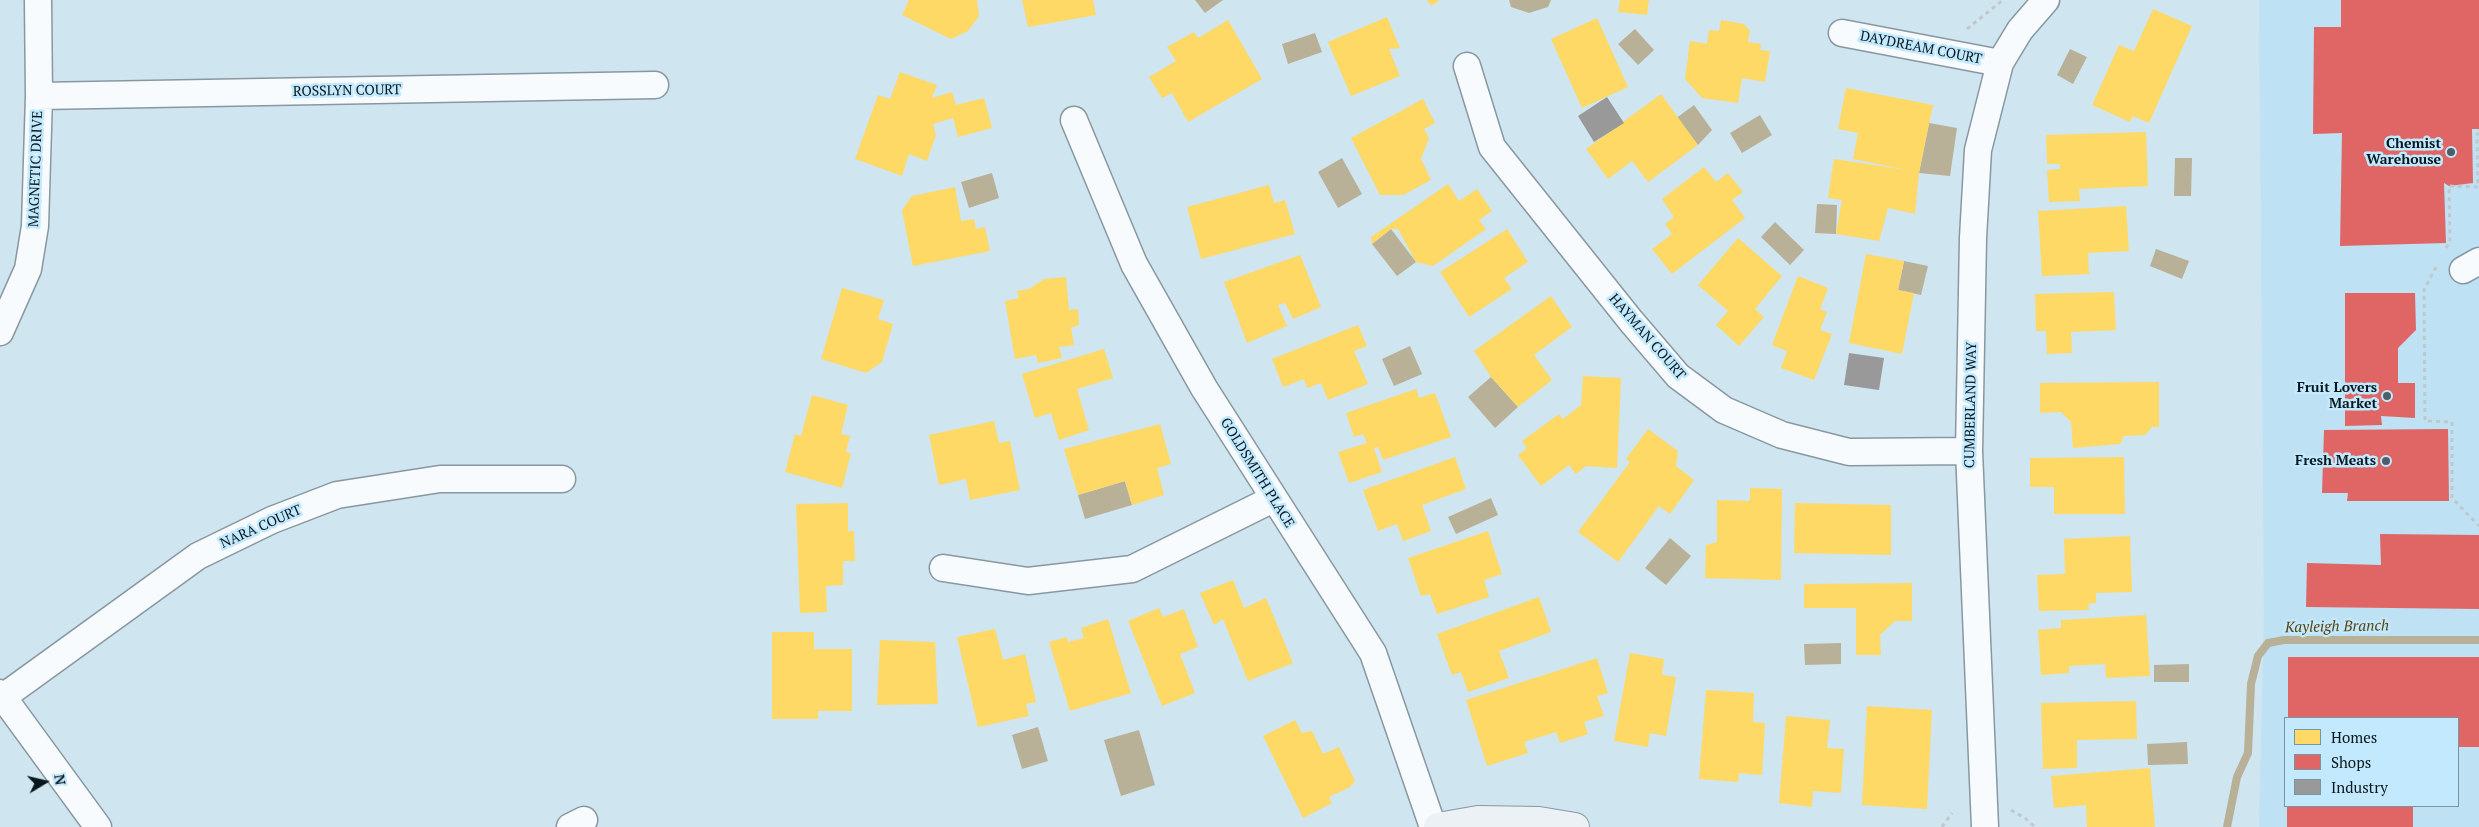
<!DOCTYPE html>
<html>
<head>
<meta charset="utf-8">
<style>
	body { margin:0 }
	#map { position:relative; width:2479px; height:827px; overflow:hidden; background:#cfe5f0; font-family:"PT Serif",serif }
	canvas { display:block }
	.legend { position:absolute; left:2284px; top:717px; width:175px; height:90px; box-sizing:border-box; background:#c2e9fd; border:1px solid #7895a3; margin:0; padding:6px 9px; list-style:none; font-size:15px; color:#08161d }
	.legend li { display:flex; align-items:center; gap:10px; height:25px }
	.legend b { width:25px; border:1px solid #7895a3 }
	.north { position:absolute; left:20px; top:757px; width:50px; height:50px; -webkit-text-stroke:4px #c2e9fd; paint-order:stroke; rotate:81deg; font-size:14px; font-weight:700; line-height:20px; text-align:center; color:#08161d }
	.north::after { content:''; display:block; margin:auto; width:18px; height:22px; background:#08161d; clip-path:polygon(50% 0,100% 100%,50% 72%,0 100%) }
</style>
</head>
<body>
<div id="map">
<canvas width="2479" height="827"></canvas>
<ul class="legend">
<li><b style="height:14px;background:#ffd966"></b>Homes</li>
<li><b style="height:14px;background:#e06666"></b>Shops</li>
<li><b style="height:14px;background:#999"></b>Industry</li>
</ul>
<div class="north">N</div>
</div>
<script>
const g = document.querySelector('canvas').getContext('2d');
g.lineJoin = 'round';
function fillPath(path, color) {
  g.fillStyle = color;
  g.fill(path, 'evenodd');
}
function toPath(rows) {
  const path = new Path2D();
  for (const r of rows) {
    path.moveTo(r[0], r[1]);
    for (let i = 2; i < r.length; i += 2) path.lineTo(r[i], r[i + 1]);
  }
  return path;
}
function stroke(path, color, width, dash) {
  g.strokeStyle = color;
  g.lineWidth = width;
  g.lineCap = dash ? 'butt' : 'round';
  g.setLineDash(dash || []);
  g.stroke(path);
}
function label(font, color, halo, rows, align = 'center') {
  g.font = font + ' "PT Serif",serif';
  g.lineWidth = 5;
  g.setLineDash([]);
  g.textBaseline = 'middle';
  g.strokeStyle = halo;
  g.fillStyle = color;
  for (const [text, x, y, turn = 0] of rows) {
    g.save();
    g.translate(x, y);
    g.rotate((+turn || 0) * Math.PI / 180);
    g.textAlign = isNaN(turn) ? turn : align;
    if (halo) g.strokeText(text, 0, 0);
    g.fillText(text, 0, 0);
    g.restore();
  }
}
const built = toPath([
	[2259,0,2479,0,2479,827,2259,827,2264,616],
	[2285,718,2458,718,2458,806,2285,806]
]);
const water = toPath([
	[1195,0,1223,0,1205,13],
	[1509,0,1551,0,1548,7,1529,13,1511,7],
	[1635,29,1654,50,1638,65,1618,44],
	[1315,33,1322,52,1288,64,1282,44],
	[2070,49,2087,57,2073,84,2057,75],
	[1694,105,1712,130,1698,145,1675,119],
	[1760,115,1772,135,1742,153,1730,133],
	[1929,123,1957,128,1950,176,1919,173],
	[1342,158,1362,194,1338,208,1318,172],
	[2175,158,2192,158,2191,196,2174,196],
	[992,173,999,198,969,208,961,182],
	[1817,204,1837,205,1836,234,1815,233],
	[1775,222,1804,250,1790,265,1761,237],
	[1391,229,1416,262,1397,276,1372,244],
	[2156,249,2189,261,2182,279,2150,266],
	[1904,261,1928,266,1921,295,1898,290],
	[1410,346,1422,374,1394,386,1382,359],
	[1491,377,1518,407,1495,428,1468,397],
	[1125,481,1132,505,1085,519,1078,495],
	[1491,498,1498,515,1456,534,1448,517],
	[1670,538,1691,556,1666,585,1645,568],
	[1841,643,1841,664,1805,665,1804,644],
	[2189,664,2189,682,2154,682,2154,665],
	[1038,727,1048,761,1022,769,1012,735],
	[1139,730,1155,785,1121,796,1104,740],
	[2187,742,2188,764,2148,765,2147,744]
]);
const homes = toPath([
	[909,0,977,0,979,16,968,31,951,39,902,15],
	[1022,0,1093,0,1096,15,1028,27],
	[1427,0,1440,0,1431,6],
	[1620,0,1649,0,1647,15,1618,12],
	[2153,9,2192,26,2149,123,2133,116,2130,122,2092,105,2119,45,2134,51],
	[1387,17,1400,48,1389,49,1400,76,1351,96,1328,42],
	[1597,18,1628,87,1582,108,1551,39],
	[1228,20,1262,79,1188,122,1172,93,1162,98,1149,77,1176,61,1167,47,1194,32,1198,38],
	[1721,20,1744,24,1750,31,1748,42,1761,44,1760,50,1770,51,1765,82,1742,78,1738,103,1702,98,1685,79,1690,41,1707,44,1709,30,1719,31],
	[900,72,937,85,932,98,952,92,956,105,984,98,992,128,958,137,953,118,933,124,936,135,927,161,909,154,902,176,855,159,878,95,890,99],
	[1846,88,1933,105,1919,173,1915,214,1888,208,1879,241,1836,234,1842,200,1828,198,1834,159,1907,170,1853,159,1858,133,1838,129],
	[1661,94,1698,145,1648,182,1632,161,1608,179,1586,149],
	[1423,99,1435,123,1424,129,1429,138,1421,159,1431,180,1403,195,1380,195,1351,138],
	[2146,132,2148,186,2079,189,2080,201,2049,202,2047,170,2060,169,2060,164,2047,164,2046,135],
	[1704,167,1716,182,1728,173,1743,192,1732,200,1745,218,1672,274,1652,249,1672,234,1665,224,1674,217,1662,199],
	[1448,184,1459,201,1477,189,1492,211,1479,220,1486,229,1433,266,1416,262,1398,229,1391,229,1372,244,1371,237],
	[1269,185,1274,203,1285,200,1295,234,1201,259,1187,207],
	[955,187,961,221,974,219,976,229,985,227,990,251,913,266,902,210,912,196],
	[2126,206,2129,251,2088,253,2089,274,2042,276,2038,211],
	[1507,229,1528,262,1504,278,1512,289,1469,317,1440,272],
	[1738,238,1782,276,1755,309,1764,317,1739,346,1716,325,1728,311,1698,285],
	[1866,254,1904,261,1898,290,1914,293,1902,354,1849,343],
	[1300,255,1321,307,1293,319,1285,303,1278,305,1287,326,1247,343,1224,282],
	[1798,276,1828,288,1820,309,1827,312,1820,330,1832,334,1814,380,1781,368,1787,351,1772,345],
	[1066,277,1069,310,1078,309,1079,325,1071,328,1074,345,1059,347,1062,358,1038,363,1036,355,1015,359,1005,301,1019,298,1017,291,1029,289,1044,279],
	[842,288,884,300,878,319,893,324,882,362,866,373,821,359],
	[2114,292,2116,330,2071,332,2072,353,2047,354,2046,331,2036,331,2035,294],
	[1551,296,1572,327,1534,355,1552,380,1518,407,1491,377,1474,351],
	[1358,325,1367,346,1354,351,1368,384,1328,400,1321,383,1307,388,1304,379,1283,387,1272,359],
	[1104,349,1113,378,1077,389,1089,430,1059,440,1051,413,1035,418,1022,374],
	[1583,376,1621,378,1617,468,1586,466,1576,474,1569,465,1541,486,1518,455,1527,448,1522,441,1559,414,1563,419,1581,405],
	[2159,382,2159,427,2152,427,2145,435,2124,436,2120,444,2073,448,2071,422,2061,412,2040,413,2040,383],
	[1416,389,1419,398,1435,393,1451,437,1383,460,1378,447,1374,448,1382,472,1349,483,1338,452,1367,443,1363,434,1354,437,1346,413],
	[812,395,848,405,841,434,850,436,846,452,851,453,842,488,785,472,795,434,801,436],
	[994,421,999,443,1010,441,1020,490,970,500,966,479,939,485,929,435],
	[1160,424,1171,464,1157,468,1164,495,1132,505,1125,481,1078,495,1064,449],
	[1648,429,1678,451,1676,466,1694,480,1670,514,1659,506,1618,562,1578,532,1630,462,1626,459],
	[1455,457,1466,489,1422,505,1431,531,1403,541,1397,524,1378,531,1363,490],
	[2124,457,2125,514,2054,514,2054,487,2030,487,2030,458],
	[1750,488,1782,489,1781,580,1705,578,1706,545,1717,542,1717,500,1750,501],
	[848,503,848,531,854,531,855,561,843,561,843,585,826,586,827,612,800,613,796,504],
	[1795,503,1891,505,1891,555,1794,553],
	[1488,531,1502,574,1484,580,1489,597,1437,614,1430,594,1421,596,1408,558],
	[2130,536,2132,592,2096,593,2096,603,2088,604,2089,610,2039,611,2037,575,2065,574,2064,539],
	[1233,580,1244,608,1266,598,1293,663,1248,681,1223,619,1214,625,1200,593],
	[1912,583,1912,621,1895,621,1880,635,1881,655,1856,655,1856,608,1804,608,1804,584],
	[1539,597,1551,632,1499,651,1509,678,1468,692,1461,672,1452,675,1437,634],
	[1159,608,1163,617,1184,609,1198,647,1180,654,1195,693,1162,706,1128,621],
	[2146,615,2150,676,2106,678,2105,664,2069,666,2069,673,2041,675,2038,630,2061,628,2061,620],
	[1108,619,1131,693,1070,711,1049,642,1067,637,1068,642,1084,638,1081,628],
	[995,629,1003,660,1025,654,1036,702,1026,704,1029,716,978,727,957,637],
	[772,632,814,632,814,649,852,649,852,711,818,711,818,719,772,719],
	[880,640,935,642,938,704,877,705],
	[1630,653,1664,659,1662,675,1676,677,1666,736,1650,733,1648,747,1614,741],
	[1597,658,1608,693,1597,696,1604,716,1584,722,1588,734,1560,743,1556,732,1524,742,1528,753,1487,766,1466,700],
	[1706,690,1754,693,1753,722,1765,723,1762,775,1739,773,1738,782,1699,779],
	[2136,701,2137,739,2077,740,2077,768,2043,769,2041,703],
	[1867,706,1932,710,1927,809,1862,805],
	[1786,716,1830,720,1827,748,1844,749,1841,793,1813,791,1812,807,1779,803],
	[1295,720,1302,733,1312,731,1323,754,1339,747,1355,781,1350,787,1329,797,1332,803,1303,818,1263,736],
	[2150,768,2155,827,2087,827,2086,805,2054,808,2051,776]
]);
const shops = toPath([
	[2341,0,2479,0,2479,129,2472,129,2473,183,2449,186,2444,183,2446,243,2340,246,2342,133,2313,134,2314,27,2341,27],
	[2345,293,2415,293,2416,330,2398,348,2398,383,2415,383,2415,418,2381,416,2382,425,2345,426],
	[2448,429,2449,501,2347,501,2348,493,2322,493,2324,430],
	[2380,534,2479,535,2479,609,2306,607,2307,563,2381,565],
	[2288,657,2479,657,2479,747,2458,747,2458,718,2288,718],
	[2287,806,2413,806,2413,827,2287,827]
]);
const industry = toPath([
	[1607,97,1624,123,1594,142,1578,116],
	[1849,353,1884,358,1879,390,1844,385]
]);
const stream = toPath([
	[2227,827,2237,777,2248,753,2251,684,2258,656,2268,643,2284,640,2479,640]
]);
const path = toPath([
	[1967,29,2003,0],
	[2446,248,2450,242,2449,186,2478,187,2477,134,2479,134],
	[2436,267,2424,290,2425,421,2452,422,2452,498,2479,526],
	[2011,810,2025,818,2035,827],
	[1942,827,1952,813]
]);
const street = toPath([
	[1842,33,2000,63],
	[1467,66,1492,147,1631,321,1678,376,1724,410,1782,435,1849,452,1969,451],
	[39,96,655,85],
	[1074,120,1134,264,1204,388,1373,653,1433,827],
	[2463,270,2479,261],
	[0,332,28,269,35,226,39,96,38,0],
	[943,568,1028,581,1132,569,1273,499],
	[0,693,98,827],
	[3,697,198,556,272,520,337,495,440,479,562,479],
	[570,827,584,820],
	[1985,827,1969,451,1973,238,1978,150,2000,63,2020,30,2046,0]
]);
const secondary = toPath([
	[1438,827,1478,820,1539,821,1575,827]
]);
const markers = [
	[2451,152,5,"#4e5e67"],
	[2387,396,5,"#4e5e67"],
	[2386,461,5,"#4e5e67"]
];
const streetNames = [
	["DAYDREAM COURT",1921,48,11],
	["ROSSLYN COURT",347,91,-1],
	["MAGNETIC DRIVE",36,169,-88],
	["HAYMAN COURT",1647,337,49],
	["CUMBERLAND WAY",1971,405,-89],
	["GOLDSMITH PLACE",1257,473,58],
	["NARA COURT",261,527,-24]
];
const poiNames = [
	["Chemist",2441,144],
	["Warehouse",2441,160],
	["Fruit Lovers",2377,388],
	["Market",2377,404],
	["Fresh Meats",2376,461]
];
const waterNames = [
	["Kayleigh Branch",2337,627,-1]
];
fillPath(built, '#bee1f3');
fillPath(water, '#b9b098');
fillPath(homes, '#ffd966');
fillPath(shops, '#e06666');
fillPath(industry, '#999');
stroke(stream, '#b9b098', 8);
stroke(street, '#8898a0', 29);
stroke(secondary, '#8898a0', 30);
stroke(path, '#c1c8cd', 3, [4, 4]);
stroke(street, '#f8fbfd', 26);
stroke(secondary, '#ebf1f4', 28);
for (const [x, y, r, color] of markers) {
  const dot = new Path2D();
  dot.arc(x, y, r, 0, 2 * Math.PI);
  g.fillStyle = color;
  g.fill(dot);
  stroke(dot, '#c2e9fd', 2);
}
label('14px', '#08161d', '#c2e9fd', streetNames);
label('bold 14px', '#08161d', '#c2e9fd', poiNames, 'right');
label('italic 15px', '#59400f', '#c2e9fd', waterNames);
</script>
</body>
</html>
